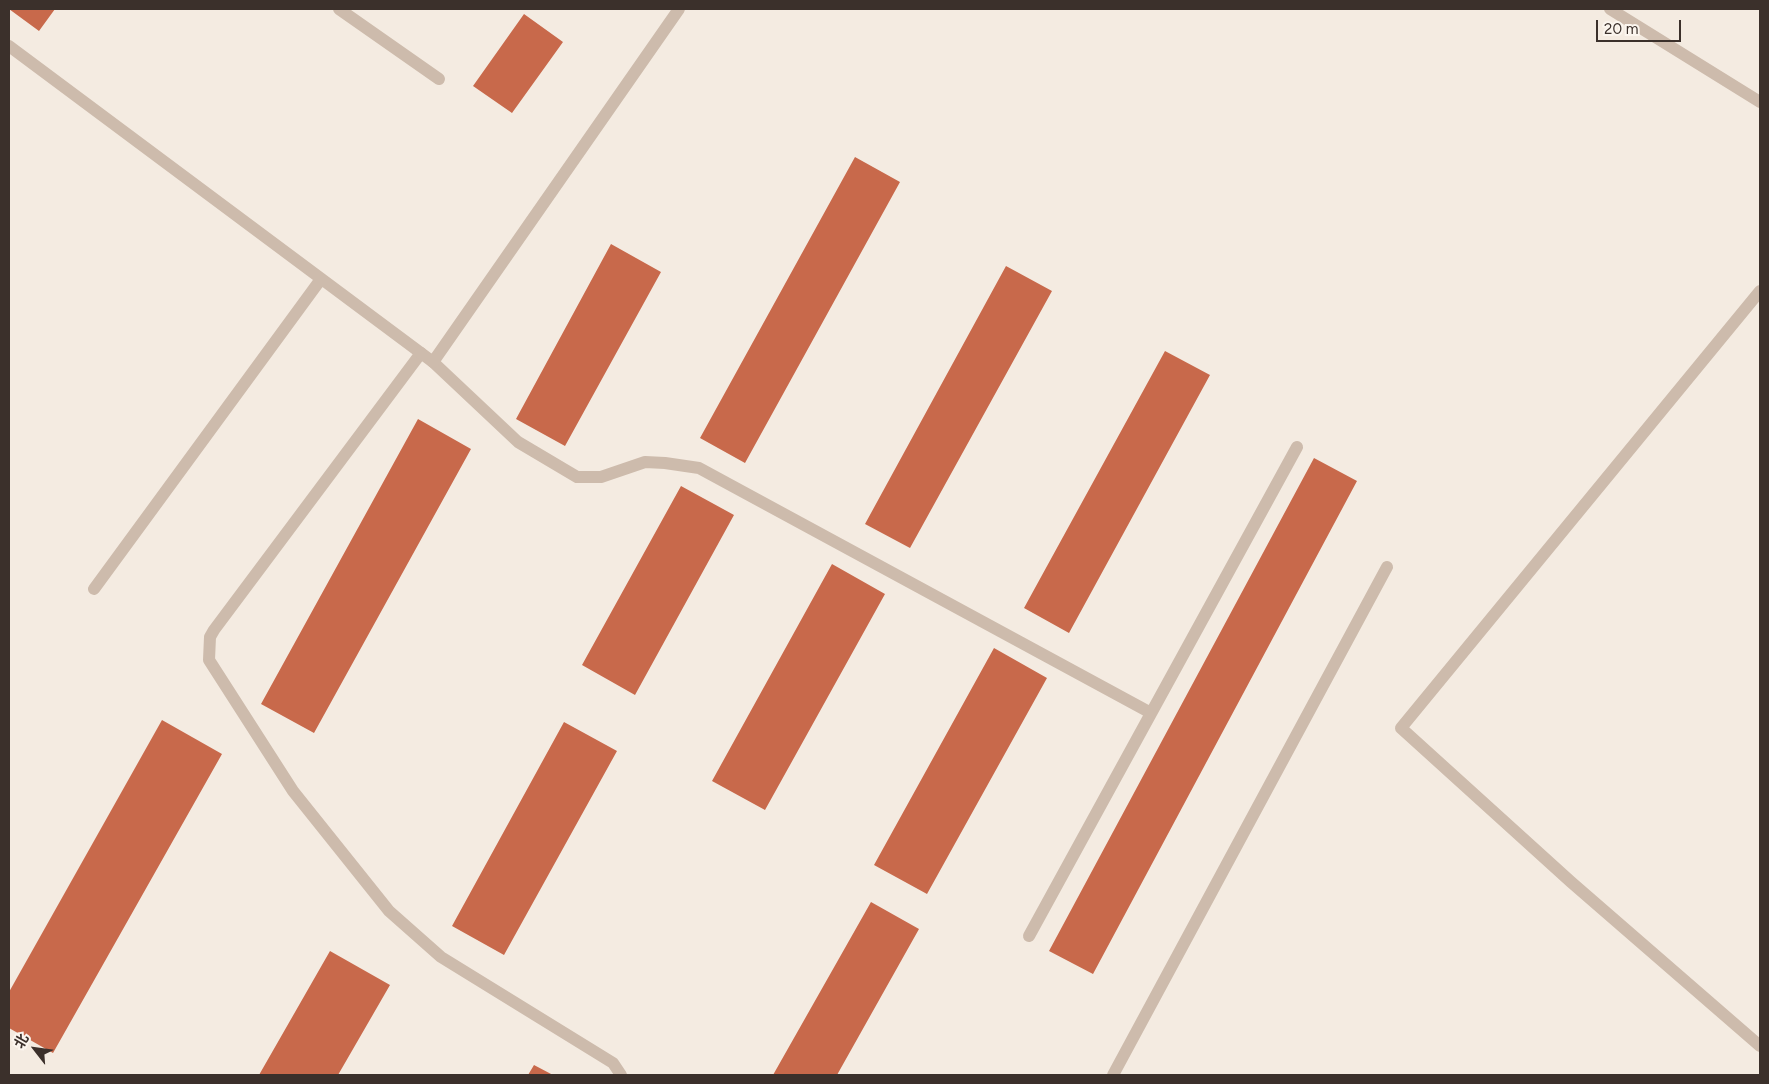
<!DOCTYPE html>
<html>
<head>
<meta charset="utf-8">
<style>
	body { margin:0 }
	#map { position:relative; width:1769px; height:1084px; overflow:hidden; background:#f4ebe1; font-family:Figtree,"Noto Sans SC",sans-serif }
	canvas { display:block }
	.frame { position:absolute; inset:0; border:10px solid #3b302b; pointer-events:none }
	.north { position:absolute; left:10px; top:1024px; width:50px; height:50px; -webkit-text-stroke:4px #fbf5ee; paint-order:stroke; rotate:300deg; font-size:14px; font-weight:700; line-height:20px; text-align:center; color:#3b302b }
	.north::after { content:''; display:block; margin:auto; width:18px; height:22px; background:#3b302b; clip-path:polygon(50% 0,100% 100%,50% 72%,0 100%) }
	.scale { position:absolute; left:1596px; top:20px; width:85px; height:22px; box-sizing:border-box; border:2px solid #3b302b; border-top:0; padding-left:6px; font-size:15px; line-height:18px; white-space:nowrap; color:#3b302b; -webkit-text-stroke:4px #fbf5ee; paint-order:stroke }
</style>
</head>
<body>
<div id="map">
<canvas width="1769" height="1084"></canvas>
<div class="frame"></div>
<div class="north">北</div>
<div class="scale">20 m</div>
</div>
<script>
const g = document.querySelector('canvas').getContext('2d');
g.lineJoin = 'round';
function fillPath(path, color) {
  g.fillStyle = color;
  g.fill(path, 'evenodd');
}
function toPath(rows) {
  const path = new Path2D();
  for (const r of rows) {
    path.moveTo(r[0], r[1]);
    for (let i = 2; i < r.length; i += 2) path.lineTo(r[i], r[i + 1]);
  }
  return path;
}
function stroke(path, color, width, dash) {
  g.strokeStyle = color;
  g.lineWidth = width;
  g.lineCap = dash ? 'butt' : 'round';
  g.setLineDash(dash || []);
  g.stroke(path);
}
const building = toPath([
	[9,9,55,9,39,31],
	[524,14,563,42,512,113,473,86],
	[855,157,900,182,745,463,700,438],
	[611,244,661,272,565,446,516,419],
	[1006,266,1052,291,910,548,865,524],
	[1165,351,1210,375,1069,633,1024,608],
	[418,419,471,449,314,733,261,704],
	[1314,458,1357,481,1093,974,1049,951],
	[681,486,734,515,635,695,582,665],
	[832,564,885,594,765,810,712,781],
	[994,648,1047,678,927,894,874,865],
	[162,720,222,754,53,1053,9,1028,9,992],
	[564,722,617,751,504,955,452,926],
	[871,902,919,929,837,1075,773,1075],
	[330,951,390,985,338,1075,259,1075],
	[534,1065,553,1075,528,1075]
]);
const service = toPath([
	[339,9,439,79],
	[421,353,214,630,210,637,209,660,293,791,389,911,441,957,613,1063,621,1075],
	[433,362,518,442,577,477,601,477,645,462,665,463,699,468,1151,713],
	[1029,936,1297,447]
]);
const minor = toPath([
	[1610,9,1760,102],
	[9,46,433,362,679,9],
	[1760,291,1401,728,1571,882,1760,1046],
	[94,589,321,279],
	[1113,1075,1387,567]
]);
fillPath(building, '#c8694b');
stroke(service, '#cdbbac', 12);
stroke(minor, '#cdbbac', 12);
</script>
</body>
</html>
